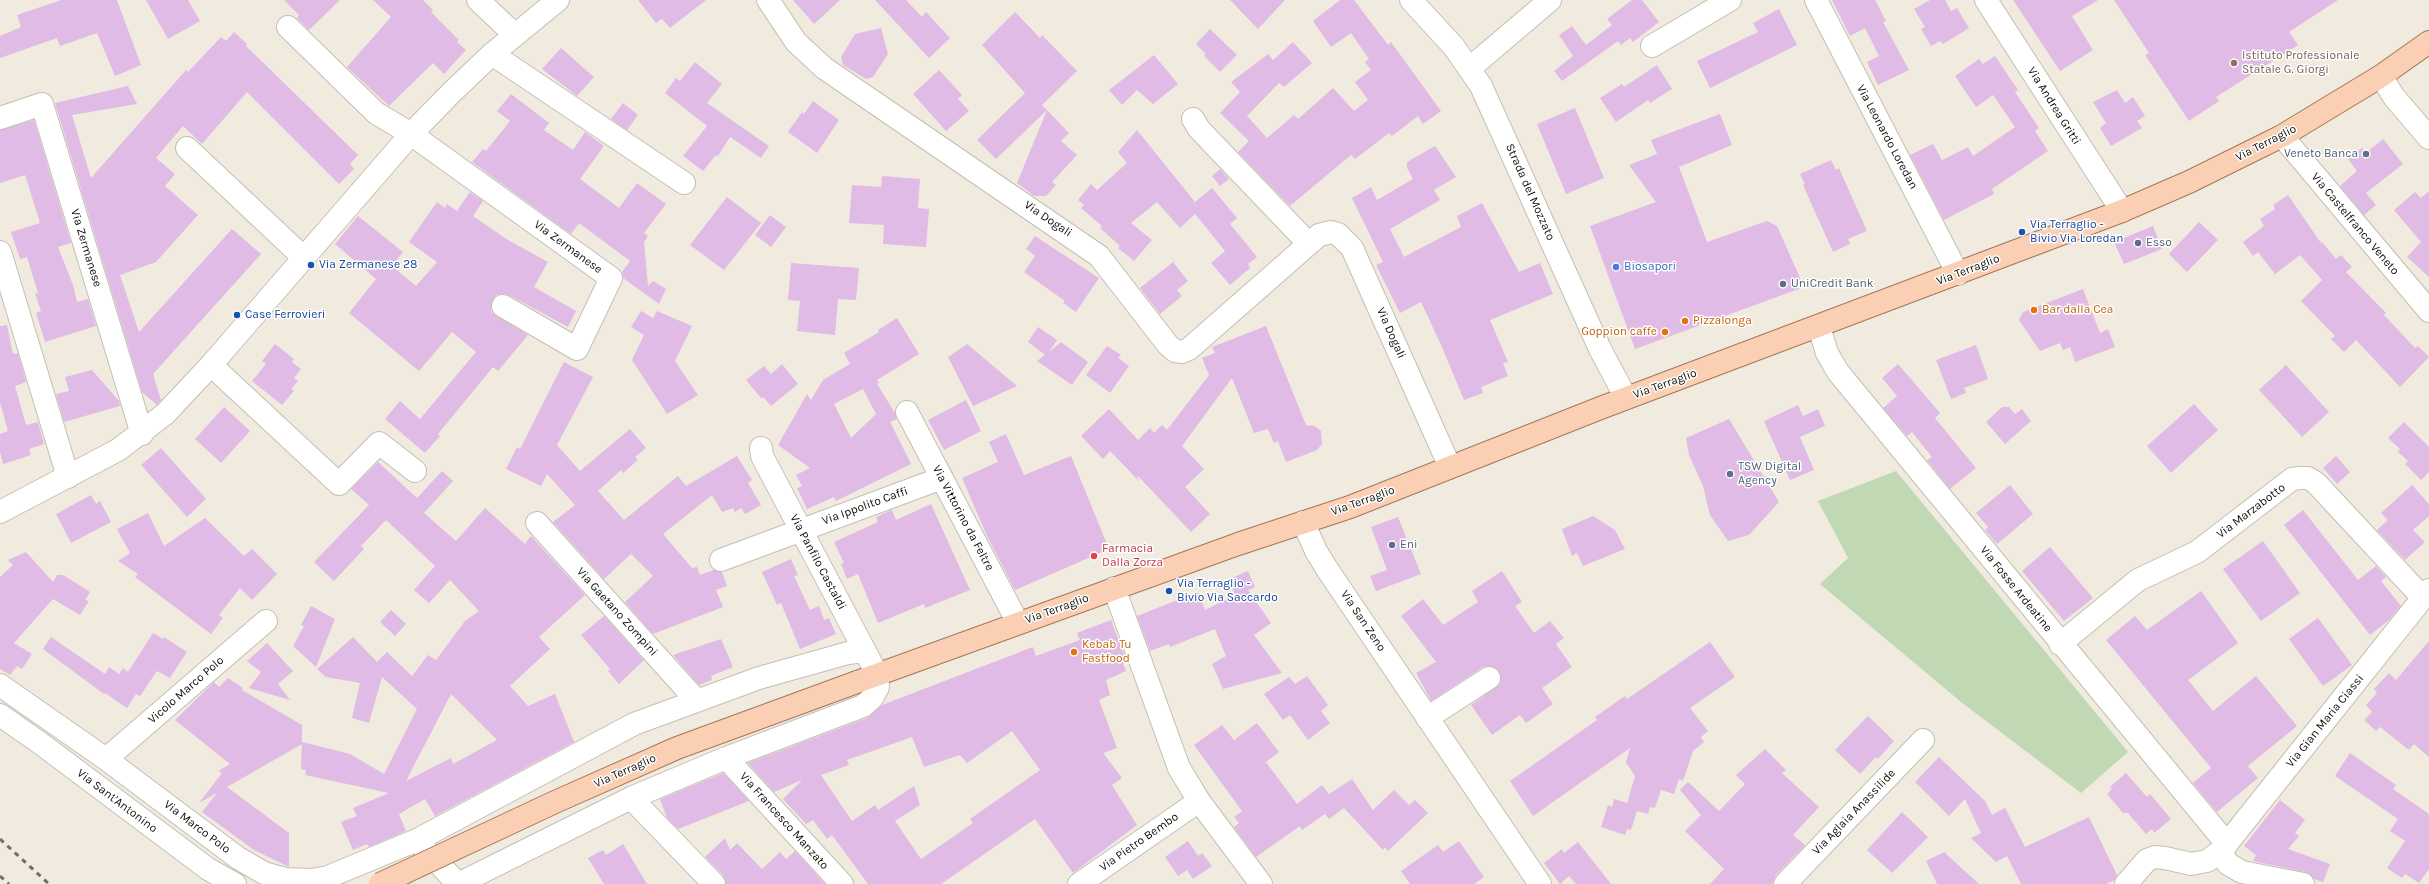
<!DOCTYPE html>
<html>
<head>
<meta charset="utf-8">
<style>
	body { margin:0 }
	canvas { display:block; background:#f0ebde }
</style>
</head>
<body>
<canvas width="2429" height="884"></canvas>
<script>
const g = document.querySelector('canvas').getContext('2d');
g.lineJoin = 'round';
function fillPath(path, color) {
  g.fillStyle = color;
  g.fill(path, 'evenodd');
}
function toPath(rows) {
  const path = new Path2D();
  for (const r of rows) {
    path.moveTo(r[0], r[1]);
    for (let i = 2; i < r.length; i += 2) path.lineTo(r[i], r[i + 1]);
  }
  return path;
}
function stroke(path, color, width, dash) {
  g.strokeStyle = color;
  g.lineWidth = width;
  g.lineCap = dash ? 'butt' : 'round';
  g.setLineDash(dash || []);
  g.stroke(path);
}
function label(font, color, halo, rows, align = 'center') {
  g.font = font + ' Karla,sans-serif';
  g.lineWidth = 3;
  g.setLineDash([]);
  g.textBaseline = 'middle';
  g.strokeStyle = halo;
  g.fillStyle = color;
  for (const [text, x, y, turn = 0] of rows) {
    g.save();
    g.translate(x, y);
    g.rotate((+turn || 0) * Math.PI / 180);
    g.textAlign = isNaN(turn) ? turn : align;
    if (halo) g.strokeText(text, 0, 0);
    g.fillText(text, 0, 0);
    g.restore();
  }
}
const green = toPath([
	[1896,471,2128,752,2081,793,1961,702,1820,584,1848,558,1818,501]
]);
const building = toPath([
	[61,0,117,0,141,65,115,76,97,33,60,46,57,38,0,58,0,36,21,27,17,15],
	[146,0,188,0,200,21,168,39],
	[284,0,340,0,309,30,297,18,299,15],
	[373,0,423,0,433,10,431,12,459,40,457,42,466,50,444,74,433,63,389,106,347,67,391,17],
	[638,0,706,0,670,28,662,19,656,23],
	[793,0,840,0,814,24],
	[875,0,906,0,922,17,926,12,950,38,929,58],
	[1230,0,1285,0,1258,29],
	[1340,0,1354,0,1388,45,1391,42,1441,111,1423,124,1418,116,1392,136,1389,133,1355,159,1351,155,1290,206,1238,152,1249,141,1220,113,1240,92,1231,82,1268,54,1273,60,1293,42,1312,63,1284,87,1279,83,1247,116,1267,138,1294,115,1298,119,1333,88,1354,111,1368,100,1355,82,1371,70,1365,62,1369,59,1351,33,1331,47,1313,21],
	[1632,0,1642,0,1659,22,1633,42,1630,38,1621,45,1618,41,1562,81,1554,71,1573,56,1559,35,1572,26,1586,45,1612,25,1607,19],
	[1832,0,1875,0,1886,21,1883,22,1909,70,1878,85,1867,62,1879,56,1865,28,1850,36],
	[1930,0,1945,0,1951,11,1957,8,1969,28,1943,44,1940,41,1931,46,1921,29,1925,27,1914,9],
	[2013,0,2098,0,2072,16,2093,50,2060,71],
	[2114,0,2338,0,2289,32,2298,45,2216,97,2219,101,2189,121,2145,55,2149,53],
	[1779,9,1797,45,1710,88,1697,61,1758,32,1753,23],
	[1015,12,1040,38,1042,35,1077,71,1042,105,1047,110,996,159,977,140,1025,93,982,45],
	[881,28,888,54,873,77,866,79,843,65,841,57,855,34],
	[1210,29,1237,55,1220,72,1204,56,1206,54,1196,44],
	[234,32,247,44,246,46,358,155,350,164,354,169,339,184,247,92,202,144,183,126,156,158,175,174,165,186,198,215,156,262,120,275,139,332,232,229,261,254,153,374,161,400,157,405,142,392,55,103,128,86,137,104,72,115,91,178,186,70,188,72,221,37,226,41],
	[561,48,594,77,577,96,542,69],
	[1154,55,1178,84,1153,104,1137,90,1122,105,1109,90],
	[1995,56,2018,90,2015,92,2039,128,2035,131,2048,151,1992,189,1994,194,1944,220,1910,155,1933,144,1942,160,1968,147,1973,156,2015,127,1993,95,1976,107,1955,76,1979,59,1983,64],
	[695,62,722,84,707,103,769,146,761,158,730,137,718,156,716,155,703,171,683,156,707,126,665,93,676,78,680,81],
	[1657,65,1672,89,1650,103,1648,100,1616,122,1600,98,1622,84,1624,87],
	[939,70,962,95,958,99,969,111,946,131,913,94],
	[2117,90,2125,103,2133,97,2145,116,2137,121,2142,128,2111,146,2100,128,2106,123,2093,102],
	[511,94,549,123,544,130,573,150,585,132,604,146,580,179,619,208,637,183,666,204,644,233,648,236,644,242,648,286,653,281,666,289,659,304,623,278,622,272,630,261,579,223,571,234,472,162,483,149,486,151,510,121,497,111],
	[813,101,839,120,817,153,788,132,802,112,804,114],
	[623,103,638,115,627,130,611,119],
	[1575,108,1604,178,1566,194,1537,124],
	[1047,110,1069,133,1061,141,1077,155,1052,182,1056,185,1046,196,1034,196,1017,183],
	[1720,114,1732,145,1679,167,1707,242,1767,221,1777,226,1804,287,1635,349,1590,226,1656,202,1629,165,1657,154,1651,140],
	[34,120,71,243,58,247,73,285,77,302,88,299,96,326,45,342,36,313,41,311,35,294,38,293,27,257,20,259,11,232,40,223,25,175,0,183,0,130],
	[1137,130,1195,202,1212,188,1237,218,1230,224,1257,257,1248,264,1250,268,1230,285,1211,263,1225,251,1195,214,1180,228,1157,202,1131,223,1152,240,1134,261,1118,248,1120,246,1100,228,1102,226,1081,208,1084,205,1078,200,1091,184,1097,190,1127,163,1118,152],
	[2383,139,2403,164,2366,193,2376,205,2364,215,2340,186,2357,171,2348,159,2362,148,2366,153],
	[1435,146,1456,177,1434,190,1440,200,1390,229,1404,257,1461,227,1457,216,1482,203,1519,272,1540,263,1553,294,1490,320,1508,362,1503,363,1508,376,1481,387,1483,393,1464,400,1442,347,1421,302,1400,313,1376,265,1383,262,1352,198,1371,187,1377,200,1413,179,1407,168,1407,162],
	[1831,160,1836,170,1839,168,1867,231,1848,239,1850,244,1833,252,1803,185,1805,184,1800,174],
	[1220,169,1229,179,1220,186,1212,176],
	[882,176,920,179,918,208,929,209,926,247,883,244,884,225,849,223,852,185,881,187],
	[2429,191,2429,277,2407,257,2421,242,2394,210,2415,192,2421,198],
	[470,192,483,201,473,216,508,240,548,262,534,287,576,311,568,327,509,295,503,294,496,295,491,306,492,313,528,335,498,371,493,367,438,434,440,436,425,453,385,419,400,401,420,419,476,352,452,332,419,371,349,313,376,279,335,244,358,216,403,252,392,266,416,286,437,262,409,242,437,202,445,208,447,204,457,211],
	[2288,195,2321,243,2322,242,2336,259,2341,255,2352,267,2346,272,2386,313,2384,315,2415,348,2418,346,2429,357,2400,387,2356,340,2344,352,2331,339,2335,336,2301,301,2322,280,2300,255,2275,274,2258,252,2253,256,2243,242,2264,226,2260,219,2275,209,2273,205],
	[727,197,761,223,724,270,690,245],
	[770,215,786,227,771,247,755,235],
	[2199,222,2218,240,2187,272,2169,254],
	[2153,226,2162,249,2124,264,2114,242],
	[1035,236,1099,278,1076,312,1063,303,1065,301,1024,272,1035,256,1026,249],
	[1173,262,1188,281,1177,290,1182,296,1160,314,1140,288],
	[791,263,859,268,856,300,838,299,835,335,797,331,800,301,788,300],
	[2083,289,2100,333,2108,329,2115,347,2075,362,2070,347,2063,350,2060,343,2040,351,2019,320,2023,312],
	[641,311,653,318,657,311,692,326,675,361,698,395,667,414,632,360,644,335,631,327],
	[897,318,919,354,877,380,879,383,877,384,895,413,897,419,890,422,911,464,836,501,834,497,807,509,797,488,802,486,796,475,810,468,778,445,807,394,811,400,823,380,850,364,844,353,879,332,878,330],
	[863,389,876,414,851,438,834,404],
	[7,325,13,354,18,353,26,382,15,386,26,425,38,422,44,444,29,449,31,455,3,464,0,452,0,434,8,431,0,403,0,326],
	[1266,326,1306,425,1315,426,1321,431,1322,444,1317,450,1286,462,1278,441,1274,443,1268,429,1254,433,1232,378,1182,446,1204,469,1185,487,1210,514,1191,532,1137,475,1139,481,1110,451,1103,459,1081,436,1109,409,1138,440,1150,428,1154,433,1162,425,1167,430,1209,375,1202,358,1215,353,1212,347],
	[1038,327,1057,340,1049,352,1061,342,1088,362,1072,385,1037,361,1045,355,1028,342],
	[275,344,294,359,292,362,301,369,294,378,298,381,291,389,294,391,282,405,252,381,266,364,262,361],
	[967,344,1017,386,973,406,948,357],
	[1976,345,1988,379,1964,388,1966,393,1951,399,1936,360],
	[1107,346,1121,355,1118,358,1129,366,1110,393,1086,375],
	[564,362,593,377,557,445,580,471,630,429,646,448,635,457,638,460,623,473,621,470,598,491,624,520,678,476,686,486,737,456,752,480,748,483,761,505,745,514,741,508,735,512,733,508,722,512,712,495,663,534,692,568,697,567,700,575,714,570,722,572,727,586,716,590,723,607,653,634,625,602,653,576,631,554,604,579,553,522,575,505,547,474,541,486,506,469,517,447,520,449],
	[782,364,798,384,771,406,763,397,761,398,746,380,764,366,771,374],
	[1898,364,1940,413,1935,418,1976,468,1950,489,1927,460,1932,457,1912,432,1907,436,1883,408,1897,396,1882,378],
	[2286,365,2329,412,2302,437,2259,390],
	[92,370,119,401,120,406,64,422,56,394,69,391,65,377],
	[966,400,981,431,944,450,928,420],
	[2194,404,2218,430,2171,473,2147,446],
	[1798,405,1803,416,1818,409,1825,426,1800,437,1814,470,1790,480,1764,421],
	[224,407,250,431,221,463,195,439],
	[2002,407,2009,407,2015,414,2022,409,2031,421,2005,444,1986,422],
	[1729,419,1779,502,1749,535,1728,541,1710,515,1703,486,1689,455,1686,438],
	[2404,422,2429,447,2429,472,2421,480,2405,464,2408,461,2398,452,2400,449,2388,438],
	[1006,434,1024,475,1071,456,1109,549,1015,590,987,536,962,478,998,462,989,442],
	[161,448,206,499,187,517,141,465],
	[2336,456,2350,472,2337,484,2323,468],
	[378,462,417,498,442,471,453,481,424,513,456,541,485,508,525,544,531,536,585,595,539,637,550,649,510,686,528,706,555,694,574,742,435,816,425,799,399,814,406,831,369,847,367,844,353,850,341,822,357,816,353,808,389,793,305,775,306,770,301,769,302,742,350,754,384,774,417,709,382,677,369,723,352,718,360,683,326,677,317,669,353,637,377,662,387,652,412,676,428,655,436,660,465,621,479,611,450,580,429,603,414,590,435,566,386,520,361,546,364,549,334,581,314,562,369,505,351,489],
	[451,694,497,740,453,764,451,758,406,781],
	[2010,485,2033,514,1997,544,1985,530,1988,527,1976,513],
	[2412,485,2429,504,2429,516,2413,530,2425,542,2405,560,2377,530,2388,520,2381,513],
	[91,495,96,504,100,501,111,522,71,543,56,514],
	[931,504,970,590,925,608,924,604,878,623,858,574,847,579,841,564,844,563,834,542,878,522,876,517,892,510,896,520],
	[2303,510,2358,580,2376,566,2386,577,2381,581,2401,606,2388,621,2370,635,2284,525],
	[148,513,164,546,205,518,244,556,252,549,277,574,252,600,240,588,219,615,223,618,211,634,135,577,138,574,118,561,130,553,117,529],
	[1593,516,1615,530,1625,549,1583,566,1577,553,1572,556,1562,529],
	[1398,517,1421,574,1376,591,1370,576,1387,570,1371,527],
	[2263,541,2300,593,2261,621,2223,569],
	[2050,547,2093,598,2064,621,2022,571],
	[26,552,53,582,57,575,63,575,90,592,85,600,89,601,80,615,53,599,14,643,32,654,22,669,17,666,10,675,0,669,0,577,13,565,8,560],
	[791,559,798,575,794,576,810,610,819,606,824,620,829,618,836,634,800,649,781,603,777,605,762,572],
	[1248,571,1255,587,1248,590,1271,623,1254,635,1282,673,1223,689,1212,664,1226,656,1215,629,1170,647,1169,644,1150,651,1137,616,1198,592,1205,610,1239,593,1235,595,1229,579],
	[1502,571,1522,602,1515,606,1534,633,1550,621,1564,638,1556,644,1572,667,1542,688,1553,704,1526,723,1520,715,1492,735,1471,705,1500,684,1501,678,1499,671,1489,666,1483,667,1431,701,1416,673,1436,662,1401,616,1423,599,1443,625,1478,602,1472,591],
	[2201,591,2238,643,2188,680,2213,711,2256,676,2297,726,2248,766,2258,778,2217,812,2193,783,2211,768,2106,640,2135,616,2147,630],
	[311,606,335,619,316,667,293,646,304,626,301,625],
	[391,610,406,624,395,636,380,622],
	[604,616,644,660,619,684,608,671,610,669,581,635],
	[2318,618,2352,665,2323,686,2289,639],
	[1111,620,1127,662,1123,664,1126,671,1106,680,1110,695,1099,700,1117,748,1103,753,1122,778,1112,785,1137,825,1073,873,1035,819,941,884,868,884,832,835,827,839,813,820,806,824,783,799,802,780,774,792,748,763,867,718,882,705,1033,647,1036,656,1080,640,1077,633],
	[1012,731,1040,770,970,819,973,823,921,859,895,821,920,805,914,786,878,810,875,805,852,821,821,775,849,765,847,760,912,737,924,767,960,755,967,763],
	[153,633,163,639,164,637,187,652,170,678,157,671,140,696,136,694,127,708,105,693,104,694,43,649,51,637,105,674,109,667,119,674,123,668,128,672],
	[721,639,733,667,711,676,712,680,699,685,673,655],
	[2429,641,2429,757,2414,744,2409,750,2380,727,2376,731,2364,720,2372,712,2366,705,2377,693,2374,689,2389,673,2396,680],
	[1710,642,1735,677,1690,708,1708,731,1701,737,1704,742,1693,751,1683,781,1679,779,1674,794,1661,790,1655,808,1650,807,1648,814,1637,811,1631,830,1627,829,1625,835,1601,827,1608,805,1612,807,1614,799,1627,803,1635,776,1626,762,1630,748,1533,816,1510,781,1597,720,1595,717,1625,696,1627,699],
	[267,643,293,671,278,684,290,700,249,688,261,672,247,661],
	[1307,676,1328,705,1321,711,1330,723,1308,740,1290,715,1283,720,1264,694,1289,677,1295,684],
	[228,678,243,688,242,690,302,725,302,744,227,787,289,833,289,867,254,850,202,812,217,793,199,803,222,773,218,771,230,764,175,720,214,682,219,687],
	[1868,716,1894,741,1878,759,1876,757,1860,774,1835,750],
	[1257,723,1279,752,1266,762,1297,804,1322,785,1329,794,1352,779,1373,810,1394,790,1409,805,1415,800,1428,813,1388,851,1385,847,1383,850,1344,808,1329,819,1325,814,1302,830,1300,826,1256,857,1234,827,1239,823,1234,817,1242,811,1194,745,1222,725,1234,740],
	[1765,749,1786,770,1782,773,1819,807,1793,835,1805,845,1776,875,1772,884,1710,884,1724,869,1685,831,1701,815,1680,790,1688,782,1719,811,1745,784,1736,775],
	[2350,753,2396,785,2393,789,2429,814,2429,869,2419,883,2405,874,2402,878,2387,868,2405,841,2390,831,2398,819,2335,776],
	[1939,757,1985,801,1992,815,2005,808,2025,847,2089,817,2117,875,2115,880,2106,884,2021,884,2007,856,1996,862,1971,838,1981,833,1965,799,1949,816,1915,782],
	[723,773,749,801,678,829,667,818,660,799],
	[2126,773,2147,797,2150,794,2171,819,2154,833,2152,829,2146,834,2128,813,2123,813,2107,794,2112,789,2110,787],
	[2280,800,2305,820,2295,833,2299,836,2288,849,2330,864,2323,882,2314,879,2305,872,2253,861,2256,855,2244,846],
	[1902,812,1928,837,1892,873,1867,850],
	[725,838,730,850,737,843,762,869,780,852,786,859,795,851,825,884,726,884,723,875,705,857],
	[1188,841,1198,856,1202,853,1212,866,1193,879,1187,870,1178,876,1165,857],
	[1459,841,1484,877,1474,884,1410,884,1401,871,1438,845,1443,852],
	[1578,842,1611,884,1576,884,1569,876,1560,884,1544,863,1562,849,1564,853],
	[623,844,647,884,604,884,588,858,603,850,606,855],
	[1944,852,1979,884,1937,884,1926,861]
]);
const minor = toPath([
	[478,0,515,35],
	[768,0,796,42,824,68,1099,256,1168,345,1175,351,1182,352,1189,349,1319,235,1331,232,1338,234,1352,248,1450,467],
	[1816,0,1958,274],
	[1986,0,2122,211],
	[288,27,376,113,411,134,611,278,577,349,503,306],
	[1652,46,1730,0],
	[492,54,684,183],
	[1470,68,1550,0],
	[2381,76,2394,97,2429,138],
	[0,118,42,104,142,434],
	[1193,119,1199,129,1309,244],
	[2282,136,2429,311],
	[187,148,304,258],
	[0,252,68,477],
	[1819,327,1827,353,1838,372,2227,844],
	[211,365,339,484,379,443,415,471],
	[907,412,1018,623],
	[1303,522,1316,551,1327,569,1540,884],
	[537,523,697,701],
	[721,560,942,478],
	[1114,588,1179,768,1199,801,1261,884],
	[2060,644,2138,580,2197,552,2292,479,2300,478,2308,478,2316,483,2423,598],
	[0,685,106,759,238,858,264,873,286,879,312,880,328,877,417,840,634,724,759,678,848,653,865,651],
	[1427,718,1489,678],
	[726,758,842,884],
	[106,759,266,621],
	[631,798,714,884],
	[422,846,458,884],
	[2221,851,2228,864,2242,872,2303,884],
	[458,884,631,798,726,758,863,706,872,698,878,687,877,674,762,456,761,448],
	[1079,884,1199,801],
	[1785,884,1923,740],
	[2126,884,2147,860,2155,857,2165,858,2191,864,2207,861,2221,851,2429,590]
]);
const tertiary = toPath([
	[1411,0,1454,47,1481,86,1600,349,1626,398],
	[0,512,118,450,165,414,211,365,411,134,451,93,492,54,558,0],
	[0,715,40,743,208,869,235,884]
]);
const primary = toPath([
	[857,682,1238,544,1350,507,1603,407,2122,211,2189,182,2282,136,2381,76,2429,42]
]);
const rail = toPath([
	[0,839,49,884],
	[0,876,9,884]
]);
const primaryBridge = toPath([
	[380,884,555,802,677,748,857,682]
]);
const markers = [
	[2234,63,4,"#8d6e63"],
	[2366,154,4,"#5c6f8a"],
	[2022,232,4,"#1a4fb4"],
	[2138,243,4,"#5c6f8a"],
	[311,265,4,"#1a4fb4"],
	[1616,267,4,"#3f7fe0"],
	[1783,284,4,"#5c6f8a"],
	[2034,310,4,"#e8710a"],
	[237,315,4,"#1a4fb4"],
	[1685,321,4,"#e8710a"],
	[1665,332,4,"#e8710a"],
	[1730,474,4,"#5c6f8a"],
	[1392,545,4,"#5c6f8a"],
	[1094,556,4,"#e0444e"],
	[1169,591,4,"#1a4fb4"],
	[1074,652,4,"#e8710a"]
];
const educationNames = [
	["Istituto Professionale",2242,56],
	["Statale G. Giorgi",2242,70]
];
const streetNames = [
	["Via Andrea Gritti",2054,106,58],
	["Via Leonardo Loredan",1887,137,62],
	["Via Terraglio",2266,143,-27],
	["Strada del Mozzato",1530,192,66],
	["Via Dogali",1048,219,34],
	["Via Castelfranco Veneto",2355,224,50],
	["Via Zermanese",568,247,36],
	["Via Zermanese",86,248,73],
	["Via Terraglio",1968,270,-21],
	["Via Dogali",1391,333,66],
	["Via Terraglio",1665,384,-20],
	["Via Terraglio",1363,501,-20],
	["Via Ippolito Caffi",865,506,-20],
	["Via Marzabotto",2251,511,-37],
	["Via Vittorino da Feltre",963,518,62],
	["Via Panfilo Castaldi",818,562,62],
	["Via Fosse Ardeatine",2016,589,51],
	["Via Terraglio",1057,609,-20],
	["Via Gaetano Zompini",617,612,48],
	["Via San Zeno",1363,621,56],
	["Vicolo Marco Polo",186,690,-41],
	["Via Gian Maria Ciassi",2325,721,-51],
	["Via Terraglio",625,771,-24],
	["Via Sant'Antonino",117,801,37],
	["Via Aglaia Anassilide",1854,812,-46],
	["Via Francesco Manzato",784,821,48],
	["Via Marco Polo",197,827,37],
	["Via Pietro Bembo",1139,842,-35]
];
const serviceNames = [
	["Veneto Banca",2358,154,"right"],
	["Esso",2146,243],
	["UniCredit Bank",1791,284],
	["TSW Digital",1738,467],
	["Agency",1738,481],
	["Eni",1400,545]
];
const transitNames = [
	["Via Terraglio -",2030,225],
	["Bivio Via Loredan",2030,239],
	["Via Zermanese 28",319,265],
	["Case Ferrovieri",245,315],
	["Via Terraglio -",1177,584],
	["Bivio Via Saccardo",1177,598]
];
const shopNames = [
	["Biosapori",1624,267]
];
const foodNames = [
	["Bar dalla Cea",2042,310],
	["Pizzalonga",1693,321],
	["Goppion caffe",1657,332,"right"],
	["Kebab Tu",1082,645],
	["Fastfood",1082,659]
];
const healthNames = [
	["Farmacia",1102,549],
	["Dalla Zorza",1102,563]
];
fillPath(green, '#c0d9b4');
fillPath(building, '#dfbbe6');
stroke(minor, '#c4bfb2', 24);
stroke(tertiary, '#c4bfb2', 24);
stroke(primary, '#a57658', 24);
stroke(minor, '#fff', 22);
stroke(tertiary, '#fff', 22);
stroke(primary, '#facfb4', 22);
stroke(rail, '#716e66', 3, [5, 5]);
stroke(primaryBridge, '#a57658', 24, []);
stroke(primaryBridge, '#facfb4', 22);
for (const [x, y, r, color] of markers) {
  const dot = new Path2D();
  dot.arc(x, y, r, 0, 2 * Math.PI);
  g.fillStyle = color;
  g.fill(dot);
  stroke(dot, '#fff', 1.5);
}
label('12px', '#785e54', '#fff', educationNames, 'left');
label('12px', '#0e0d09', '#fff', streetNames);
label('12px', '#4e5e75', '#fff', serviceNames, 'left');
label('12px', '#164399', '#fff', transitNames, 'left');
label('12px', '#366cbe', '#fff', shopNames, 'left');
label('12px', '#c56008', '#fff', foodNames, 'left');
label('12px', '#be3a42', '#fff', healthNames, 'left');
</script>
</body>
</html>
